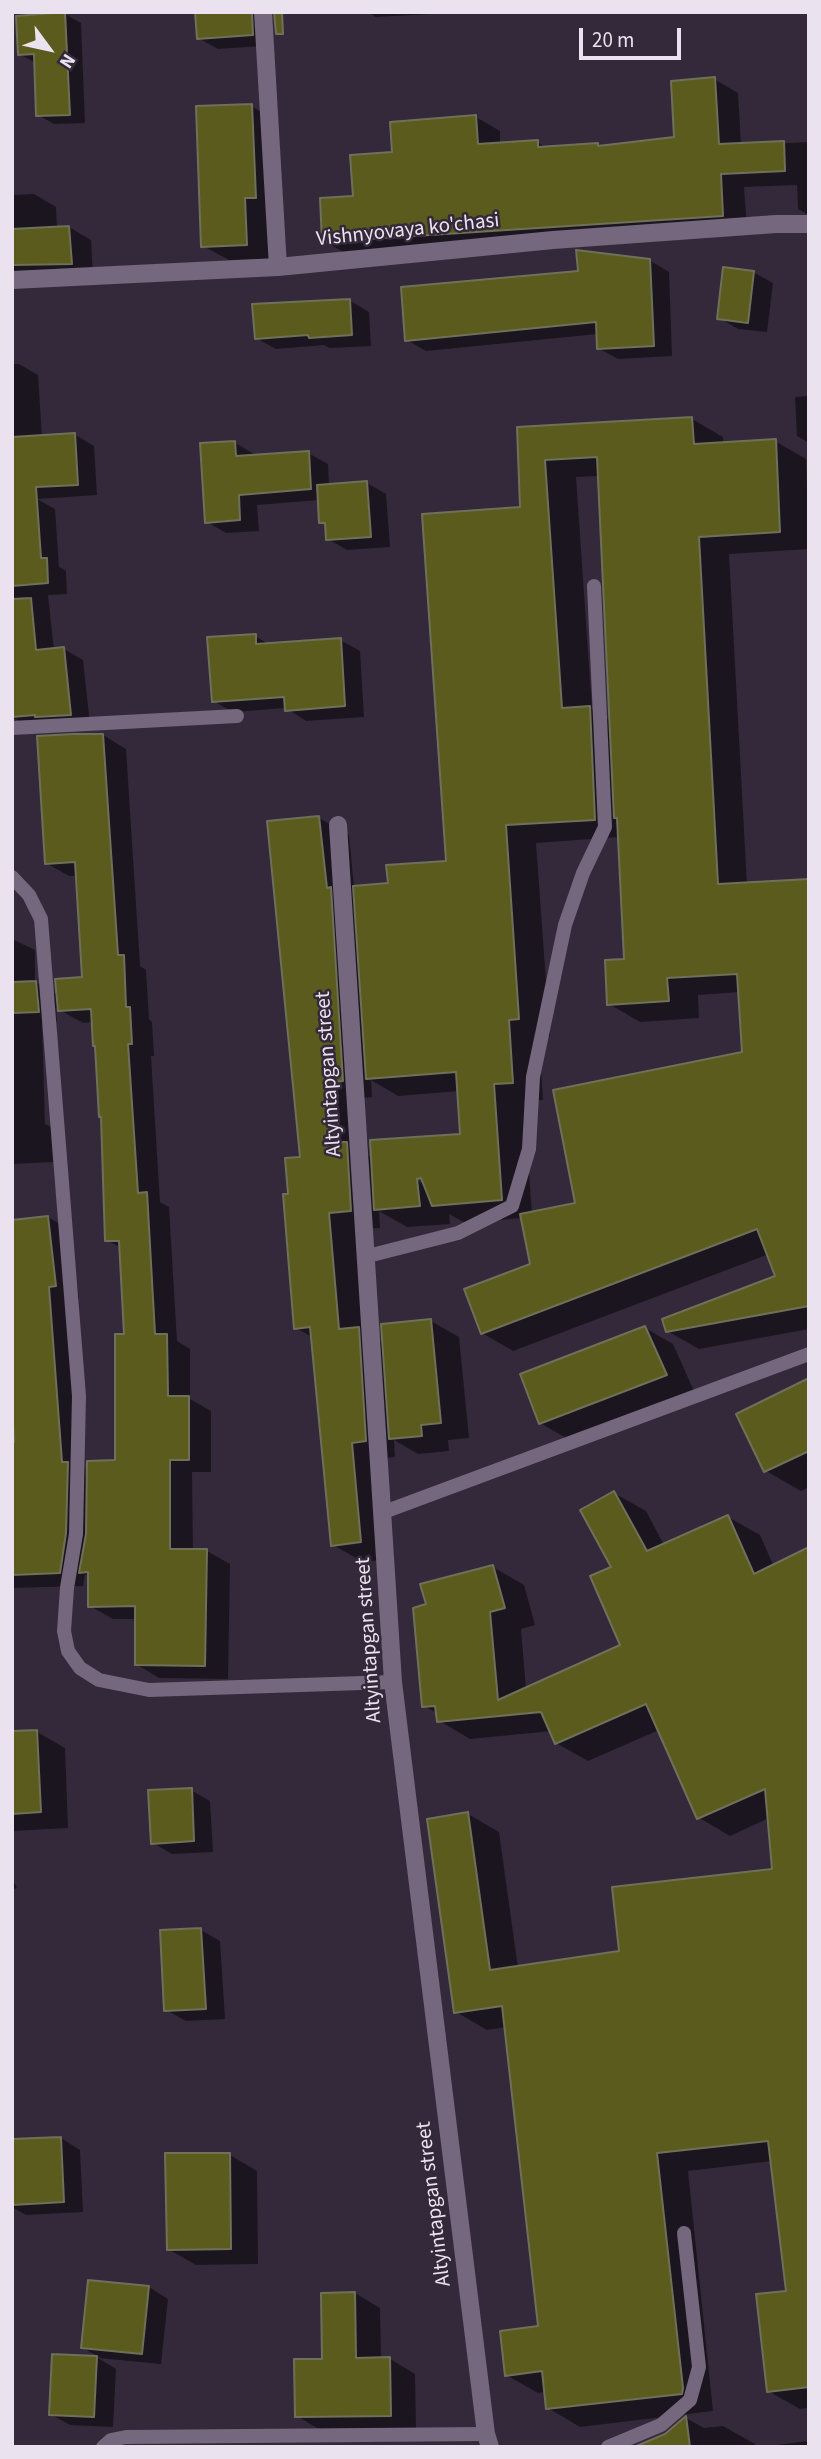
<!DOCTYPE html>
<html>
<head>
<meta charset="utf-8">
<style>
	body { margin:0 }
	#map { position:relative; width:821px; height:2459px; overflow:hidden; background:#34293a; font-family:"Source Sans 3",sans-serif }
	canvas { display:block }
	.frame { position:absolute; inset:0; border:14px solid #eae3ef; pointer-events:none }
	.north { position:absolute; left:14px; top:14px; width:70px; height:70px; -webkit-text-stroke:5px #34293a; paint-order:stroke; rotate:123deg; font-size:19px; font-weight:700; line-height:28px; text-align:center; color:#eae3ef }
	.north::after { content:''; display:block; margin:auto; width:24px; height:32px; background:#eae3ef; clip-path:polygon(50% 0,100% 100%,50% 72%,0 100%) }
	.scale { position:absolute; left:579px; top:28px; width:102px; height:32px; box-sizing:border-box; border:4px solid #eae3ef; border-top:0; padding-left:9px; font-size:21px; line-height:24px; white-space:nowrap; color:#eae3ef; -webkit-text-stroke:5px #34293a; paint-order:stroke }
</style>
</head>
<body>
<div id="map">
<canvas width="821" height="2459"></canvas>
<div class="frame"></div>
<div class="north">N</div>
<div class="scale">20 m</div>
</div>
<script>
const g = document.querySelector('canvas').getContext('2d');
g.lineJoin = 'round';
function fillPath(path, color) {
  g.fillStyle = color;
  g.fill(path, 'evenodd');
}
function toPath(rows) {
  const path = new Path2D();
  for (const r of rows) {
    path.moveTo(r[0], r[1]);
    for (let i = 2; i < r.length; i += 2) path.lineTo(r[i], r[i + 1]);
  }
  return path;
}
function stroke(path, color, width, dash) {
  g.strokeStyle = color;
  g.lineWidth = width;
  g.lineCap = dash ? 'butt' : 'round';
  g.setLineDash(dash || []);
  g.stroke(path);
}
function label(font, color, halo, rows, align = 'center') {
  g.font = font + ' "Source Sans 3",sans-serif';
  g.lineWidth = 5;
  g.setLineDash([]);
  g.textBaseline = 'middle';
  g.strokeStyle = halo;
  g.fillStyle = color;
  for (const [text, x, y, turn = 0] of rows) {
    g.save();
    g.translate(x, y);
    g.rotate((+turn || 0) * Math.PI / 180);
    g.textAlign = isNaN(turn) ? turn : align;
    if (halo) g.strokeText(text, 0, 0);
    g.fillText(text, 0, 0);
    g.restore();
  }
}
const shadow = toPath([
	[197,12,258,12,261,46,218,49,198,38],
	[367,12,432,12,432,14,376,17],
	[65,14,81,23,85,123,54,124,38,115,36,63,19,54],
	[714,79,738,93,741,145,809,142,809,215,798,209,797,185,744,187,747,229,347,254,324,241,355,197,394,154,476,117,500,131,500,145,537,142,547,148,598,144,602,147,676,139],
	[251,106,277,121,272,259,229,260,203,246],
	[34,194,56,207,57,228,69,227,91,240,93,276,12,279,12,195],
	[649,260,669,272,672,356,618,359,598,348,598,334,426,351,407,340,580,273],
	[753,272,773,283,767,332,738,329,719,318],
	[349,300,369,312,371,346,330,348,324,345,276,349,256,338],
	[12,364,19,364,38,375,42,437,74,434,94,446,97,495,37,499,55,509,59,567,66,571,67,594,48,595,54,650,64,649,83,660,90,725,31,727,12,717],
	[809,396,809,443,797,436,795,397],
	[692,419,723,437,723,444,775,441,806,459,809,549,729,554,747,885,809,881,809,1329,699,1349,667,1331,778,1277,769,1254,513,1351,482,1333,532,1265,522,1218,465,1223,449,1214,450,1224,407,1227,379,1211,380,1228,358,1229,367,1333,384,1343,431,1321,459,1337,469,1438,448,1440,449,1451,418,1454,394,1440,395,1457,381,1459,390,1559,363,1562,333,1545,312,1337,296,1328,290,1195,302,1158,319,818,349,835,354,887,390,884,448,862,522,509,518,429],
	[599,476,611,721,592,709,576,477],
	[619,837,626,960,609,1004,640,1022,699,1018,698,995,740,992,743,1053,577,1204,532,1214,524,1101,543,1100,539,1037,550,1036,536,843],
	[371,1080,398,1096,459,1091,462,1135,373,1160,369,1156,363,1098,372,1097],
	[410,1173,425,1181,425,1185,409,1176],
	[234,442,254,454,254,457,308,453,328,464,329,486,367,483,386,494,390,547,347,550,328,539,327,526,321,522,319,500,257,505,259,531,226,533,207,522],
	[255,636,270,645,340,640,360,651,364,717,306,721,286,708,233,712,213,701],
	[103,735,126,749,140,966,146,970,149,1019,152,1022,154,1056,151,1056,160,1202,169,1207,177,1341,190,1349,190,1399,211,1411,211,1472,192,1472,193,1551,207,1551,230,1564,228,1679,159,1678,136,1664,137,1619,113,1619,90,1606,90,1577,85,1574,83,1586,12,1588,12,1443,16,1443,48,1217,71,1231,79,1299,73,1300,86,1481,117,1462,126,1336,121,1248,107,1240,103,1117,93,1022,83,1023,56,1008,57,1022,42,1023,45,1124,51,1127,53,1162,12,1164,12,939,35,950,35,982,58,995,84,979,77,876,69,876,46,863],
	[645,1328,673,1344,694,1391,568,1439,540,1423],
	[809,1380,809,1487,801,1491,766,1471],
	[614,1493,646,1511,664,1545,728,1517,760,1535,774,1567,809,1549,809,2408,800,2409,768,2391,788,2292,772,2161,688,2171,713,2411,580,2427,548,2408,546,2392,538,2393,506,2375,539,2328,506,2027,487,2030,456,2012,468,1814,499,1832,518,1968,621,1953,774,1870,769,1818,730,1836,698,1817,659,1730,588,1761,556,1743,552,1731,470,1739,438,1720,437,1713,424,1706,428,1606,493,1567,524,1585,535,1625,521,1629,526,1689,622,1645,614,1568],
	[37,1732,65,1748,68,1828,12,1831,12,1733],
	[191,1790,210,1801,213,1852,172,1854,153,1843],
	[12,1880,17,1887,12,1891],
	[201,1930,220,1941,225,2019,186,2021,166,2010],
	[61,2138,80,2150,83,2212,26,2215,12,2207,12,2141],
	[230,2155,257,2171,258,2264,196,2265,168,2249],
	[149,2287,168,2299,161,2364,98,2358,116,2369,113,2427,70,2425,50,2414,54,2355,101,2358,83,2348],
	[355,2293,380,2308,381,2359,390,2359,415,2374,416,2429,322,2431,297,2416],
	[686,2418,704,2428,723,2426,755,2444,755,2447,638,2447,666,2435],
	[809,2441,809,2447,760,2447]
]);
const building = toPath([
	[65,12,70,115,36,116,34,54,18,55,16,16,65,12],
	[195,12,252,12,253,35,197,39,195,12],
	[274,12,282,12,283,34,276,34,274,12],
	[715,77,719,144,784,141,785,171,721,174,723,216,322,242,320,198,353,196,350,155,392,152,390,122,476,115,478,144,538,140,538,147,598,143,598,146,674,137,671,81,715,77],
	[252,104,256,198,245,198,247,245,201,247,196,106,252,104],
	[69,226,72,264,12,265,12,229,69,226],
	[576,250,650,259,654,346,597,349,596,322,405,341,401,287,578,271,576,250],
	[723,267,754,271,748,323,717,319,723,267],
	[350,299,352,335,309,338,308,335,255,339,252,304,350,299],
	[692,417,694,444,776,439,780,532,699,537,718,884,809,879,809,1306,666,1332,662,1319,775,1276,757,1229,481,1334,464,1289,530,1264,520,1214,575,1203,553,1090,742,1052,737,974,667,978,669,1001,607,1005,605,960,624,959,617,818,614,818,597,457,545,460,562,708,590,706,595,820,506,825,519,1019,509,1020,513,1083,494,1084,502,1200,432,1206,421,1178,417,1179,420,1206,374,1210,370,1140,460,1134,456,1072,366,1079,353,886,388,883,386,865,446,861,422,514,520,507,517,427,692,417],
	[75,433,78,485,36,487,41,558,47,558,48,583,12,586,12,437,75,433],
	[235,441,236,456,309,451,311,489,239,495,240,520,205,523,200,443,235,441],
	[367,481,371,537,326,540,325,523,319,523,317,485,367,481],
	[31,598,36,650,64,647,71,715,35,717,35,715,12,717,12,599,31,598],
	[256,634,256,644,341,638,345,706,285,711,284,697,212,702,207,637,256,634],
	[73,734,103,734,118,955,124,955,126,1007,130,1007,132,1044,128,1044,138,1193,147,1192,155,1334,167,1334,168,1396,189,1396,189,1460,170,1460,170,1549,207,1549,205,1666,135,1665,135,1606,88,1607,88,1572,79,1573,86,1534,87,1461,115,1460,115,1334,124,1334,119,1241,105,1241,101,1117,99,1117,95,1046,93,1046,91,1009,58,1011,55,979,82,977,75,862,45,864,37,736,73,734],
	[319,816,327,888,331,887,343,1081,334,1082,340,1142,347,1142,351,1211,329,1213,339,1329,359,1327,366,1441,352,1443,361,1542,331,1546,310,1327,294,1329,283,1194,288,1194,285,1158,300,1157,267,821,319,816],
	[36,981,39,1012,12,1013,12,982,36,981],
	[48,1216,56,1286,49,1287,62,1462,68,1462,66,1533,60,1573,12,1575,12,1442,14,1442,12,1408,12,1220,48,1216],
	[431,1319,441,1423,421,1425,422,1436,389,1439,381,1324,431,1319],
	[645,1326,667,1375,539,1424,520,1374,645,1326],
	[809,1378,809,1451,764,1472,736,1414,809,1378],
	[614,1491,647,1551,728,1515,754,1574,809,1547,809,2387,767,2392,756,2294,786,2291,768,2141,657,2153,683,2388,682,2394,546,2409,542,2371,505,2376,500,2331,538,2326,502,2006,454,2013,427,1819,468,1812,490,1970,619,1951,612,1887,772,1869,765,1789,697,1819,646,1704,555,1744,541,1712,437,1722,435,1706,422,1707,413,1608,426,1604,420,1584,493,1565,505,1608,490,1612,498,1700,620,1645,590,1576,611,1567,580,1510,614,1491],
	[37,1730,41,1812,12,1814,12,1731,37,1730],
	[192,1788,194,1841,151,1844,148,1790,192,1788],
	[201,1928,206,2009,164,2011,160,1930,201,1928],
	[61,2137,64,2202,12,2205,12,2139,61,2137],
	[165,2153,230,2153,231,2249,167,2250,165,2153],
	[88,2280,149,2286,142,2354,81,2348,88,2280],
	[355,2292,356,2358,390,2357,391,2416,295,2417,294,2359,322,2359,321,2293,355,2292],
	[52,2354,97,2356,94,2417,49,2415,52,2354],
	[686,2416,690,2447,634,2447,665,2434,686,2416]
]);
const service = toPath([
	[12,728,237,716],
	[12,877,29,895,41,919,79,1396,76,1534,67,1588,64,1631,68,1651,80,1668,99,1680,149,1690,393,1682],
	[364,1257,458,1233,512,1206,529,1149,533,1077,565,925,583,873,605,827,594,586],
	[384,1512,809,1354],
	[103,2447,111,2440,126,2437,486,2434],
	[608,2447,661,2425,690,2400,699,2367,684,2233]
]);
const minor = toPath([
	[263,12,278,267],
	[12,280,278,267,553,240,776,224,809,224],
	[338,825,393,1682,486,2434,490,2447]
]);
const streetNames = [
	["Vishnyovaya ko'chasi",408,231,-6],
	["Altyintapgan street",330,1074,-94],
	["Altyintapgan street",370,1640,-94],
	["Altyintapgan street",435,2204,-97]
];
fillPath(shadow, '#0007');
fillPath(building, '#5a5b1c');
stroke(building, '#6f705a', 2);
stroke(service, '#75677d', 14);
stroke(minor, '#75677d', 18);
label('21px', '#eae3ef', '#34293a', streetNames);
</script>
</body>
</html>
